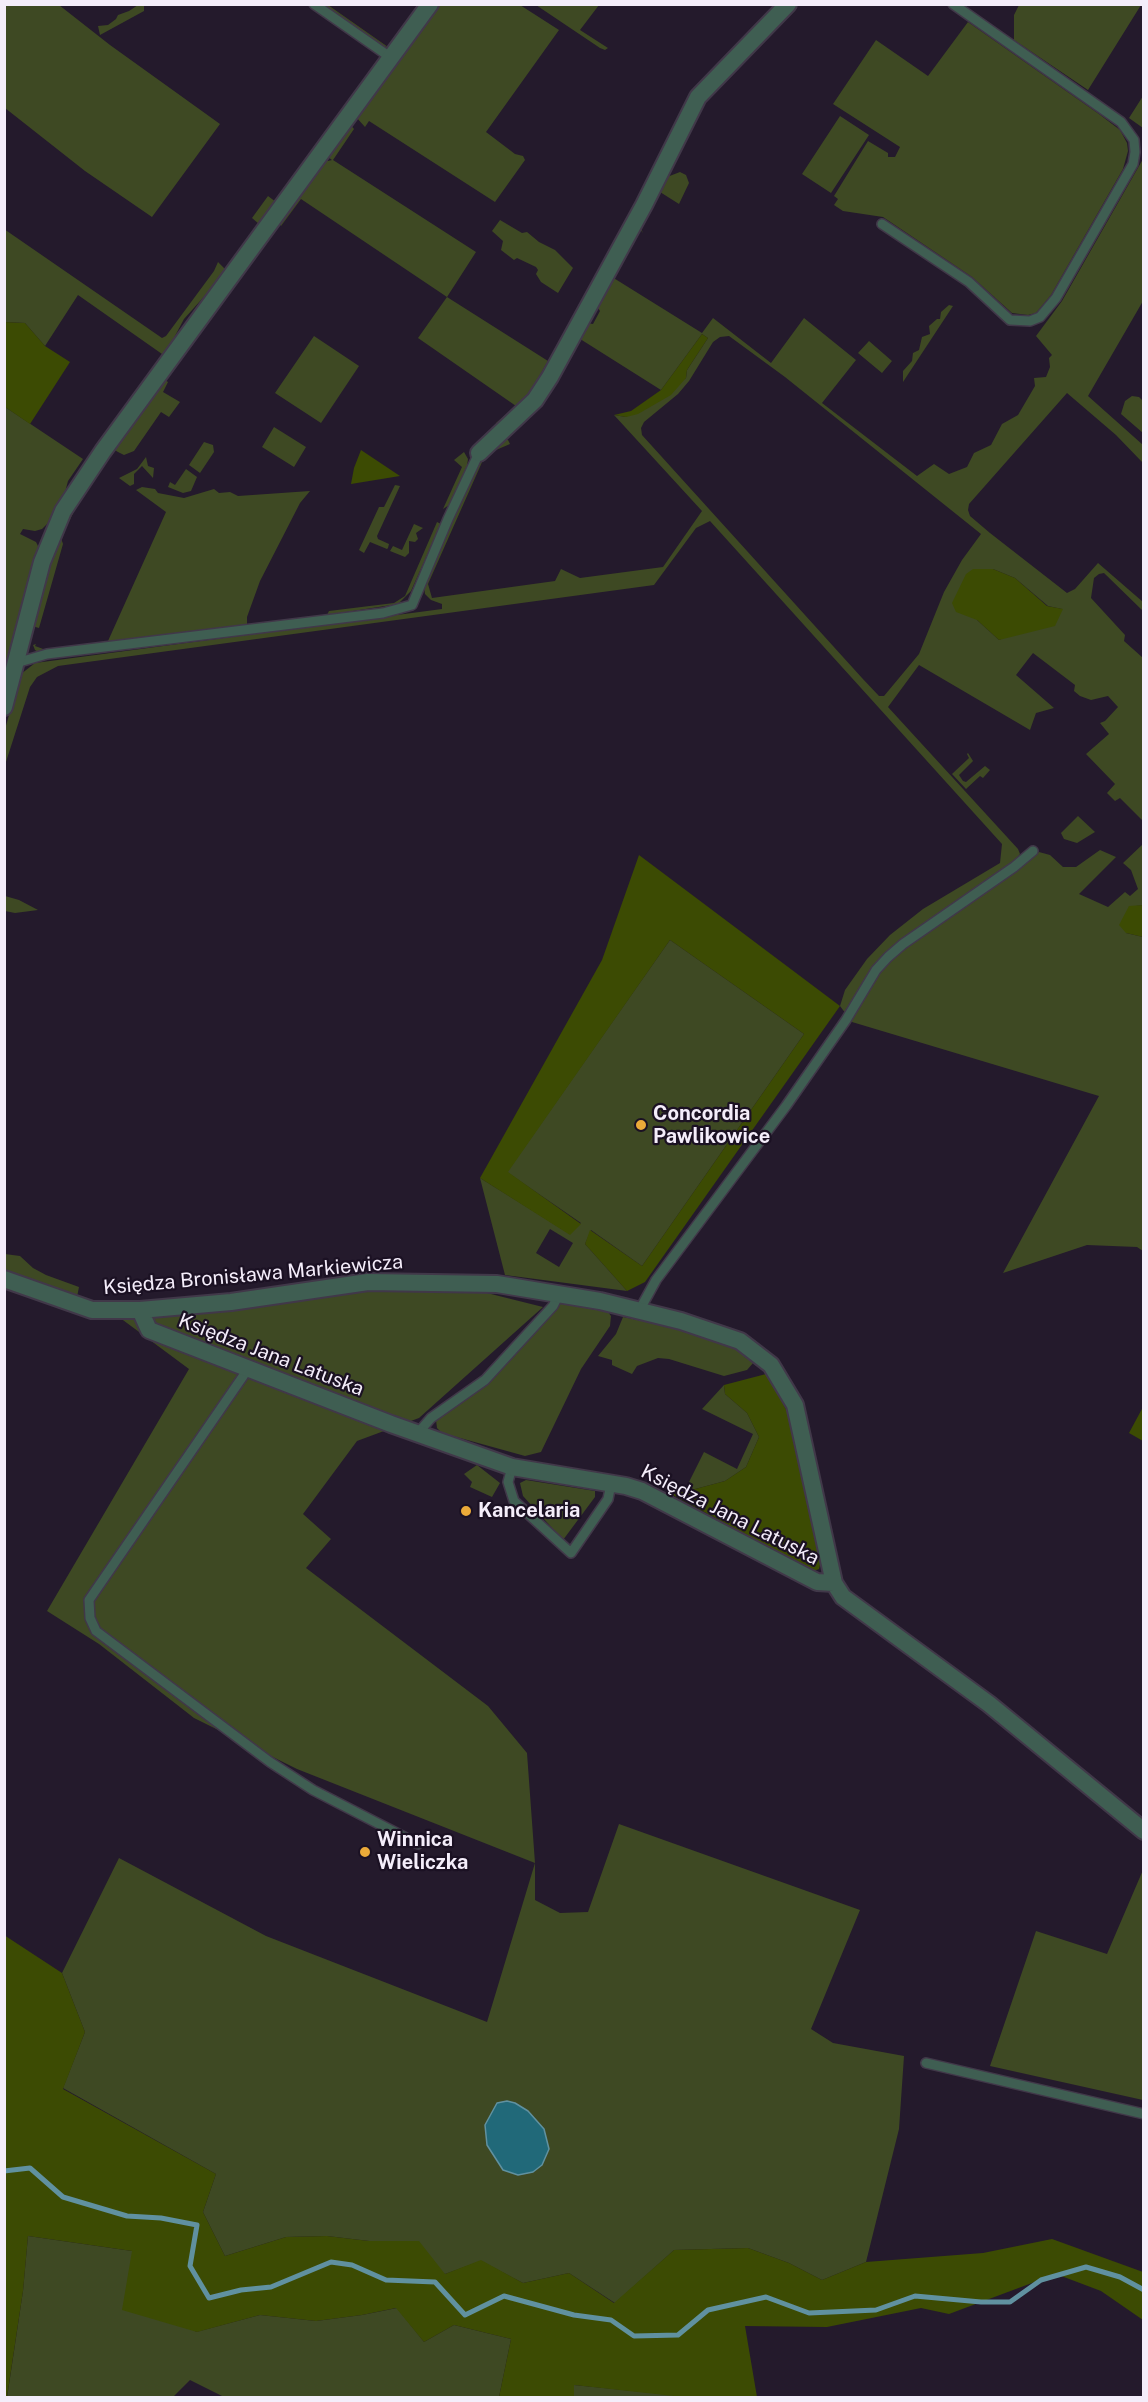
<!DOCTYPE html>
<html>
<head>
<meta charset="utf-8">
<style>
	body { margin:0 }
	#map { position:relative; width:1148px; height:2402px; overflow:hidden; background:#241a2c; font-family:"Public Sans",sans-serif }
	canvas { display:block }
	.frame { position:absolute; inset:0; border:6px solid #f4edfa; pointer-events:none }
</style>
</head>
<body>
<div id="map">
<canvas width="1148" height="2402"></canvas>
<div class="frame"></div>
</div>
<script>
const g = document.querySelector('canvas').getContext('2d');
g.lineJoin = 'round';
function fillPath(path, color) {
  g.fillStyle = color;
  g.fill(path, 'evenodd');
}
function toPath(rows) {
  const path = new Path2D();
  for (const r of rows) {
    path.moveTo(r[0], r[1]);
    for (let i = 2; i < r.length; i += 2) path.lineTo(r[i], r[i + 1]);
  }
  return path;
}
function stroke(path, color, width, dash) {
  g.strokeStyle = color;
  g.lineWidth = width;
  g.lineCap = dash ? 'butt' : 'round';
  g.setLineDash(dash || []);
  g.stroke(path);
}
function label(font, color, halo, rows, align = 'center') {
  g.font = font + ' "Public Sans",sans-serif';
  g.lineWidth = 4.5;
  g.setLineDash([]);
  g.textBaseline = 'middle';
  g.strokeStyle = halo;
  g.fillStyle = color;
  for (const [text, x, y, turn = 0] of rows) {
    g.save();
    g.translate(x, y);
    g.rotate((+turn || 0) * Math.PI / 180);
    g.textAlign = isNaN(turn) ? turn : align;
    if (halo) g.strokeText(text, 0, 0);
    g.fillText(text, 0, 0);
    g.restore();
  }
}
const green = toPath([
	[4,5,59,5,110,45,220,124,152,217,85,171,5,108],
	[138,5,144,5,144,11,100,35,98,26,108,25,116,19,118,15,129,11],
	[323,5,328,5,388,47,381,46],
	[434,5,520,5,559,30,486,132,515,154,523,156,525,160,495,202,369,121,365,127,356,117],
	[536,5,599,5,580,30,608,48,605,50,600,48],
	[1019,5,1019,4,1141,5,1088,90,1014,40,1014,15],
	[968,22,1099,114,1120,130,1127,143,1128,151,1123,169,1051,295,1036,313,1028,315,1012,313,972,277,883,217,843,211,834,205,838,199,834,196,868,141,888,153,888,157,895,157,900,147,833,104,876,40,928,76],
	[1143,96,1143,128,1129,118],
	[840,116,869,135,831,193,802,174],
	[350,124,354,129,333,160,476,252,447,297,548,361,537,380,541,383,501,426,496,423,516,406,418,338,447,297,301,199,281,226,279,223,322,157,328,161,332,160,324,154],
	[1143,159,1143,301,1088,396,1143,445,1143,463,1116,435,1067,393,969,504,968,510,970,516,990,533,1067,593,1075,589,1098,563,1143,602,1143,611,1104,573,1099,574,1094,578,1091,598,1125,635,1124,641,1143,658,1143,821,1120,798,1115,801,1107,793,1115,784,1086,754,1109,734,1100,723,1105,721,1118,707,1108,696,1091,700,1080,696,1074,691,1075,685,1033,653,1016,675,1054,708,1036,713,1030,730,919,665,888,707,1018,849,1020,854,1017,858,1005,868,1011,873,1039,852,1050,855,1063,867,1076,867,1100,850,1116,857,1079,894,1108,907,1125,892,1130,896,1138,889,1131,870,1123,863,1143,844,1143,905,1129,907,1126,933,1143,937,1143,1251,1137,1247,1087,1245,1003,1273,1099,1096,852,1022,840,1006,845,990,867,959,890,935,923,909,1000,863,1002,844,710,521,696,528,654,585,58,666,37,677,30,687,5,765,5,729,21,674,35,663,442,609,442,604,431,600,425,594,424,587,476,467,482,458,500,440,508,440,510,444,489,453,483,460,428,584,432,598,555,581,561,569,580,578,663,567,702,511,614,415,626,417,686,378,687,370,708,338,702,334,661,390,577,337,586,323,593,324,600,311,596,305,612,277,702,333,713,318,771,363,804,318,856,360,822,403,917,476,934,464,949,474,967,467,974,453,991,445,1002,424,1018,415,1035,386,1034,378,1046,377,1050,367,1049,358,1052,355,1036,336,1062,301],
	[729,336,785,377,981,534,962,560,944,592,919,654,884,696,879,696,862,678,642,435,641,428,644,422,678,394,689,381,713,342,720,337],
	[993,569,1015,578,1048,606,1062,609,999,640,977,620],
	[680,172,686,175,689,183,679,204,660,192,641,229,643,233,639,228,667,177],
	[268,196,276,202,259,224,252,218],
	[500,220,522,233,527,232,539,242,555,250,573,268,558,293,541,282,536,274,538,270,536,267,517,258,514,260,501,250,503,241,492,231],
	[4,229,162,338,166,336,214,271,218,262,227,271,184,319,166,353,162,354,78,295,45,346,25,323,5,322],
	[949,305,953,306,903,382,903,371,912,361,913,353,919,350,922,337,930,334,929,326,937,319,940,319,941,312],
	[314,336,359,366,321,423,275,393],
	[869,341,892,361,882,373,858,353],
	[161,377,168,382,163,392,180,402,169,417,161,412,134,451,124,455,118,452,113,449],
	[1132,396,1139,397,1143,401,1143,433,1121,414,1125,401],
	[5,407,83,459,68,481,64,496,47,524,42,529,35,531,23,529,20,534,36,542,38,546,37,561,8,663,5,662],
	[274,427,306,447,294,467,262,447],
	[204,442,213,445,214,452,200,473,189,465],
	[464,452,468,459,467,466,449,505,443,509,462,467,454,460],
	[146,457,148,466,154,468,153,478,142,466,134,474,134,484,130,486,119,478,137,469],
	[103,461,106,463,79,501,61,538,63,544,39,628,32,626,55,537],
	[186,469,197,477,191,491,183,493,168,487,170,482,175,485],
	[395,485,400,486,377,536,378,539,389,544,388,548,387,549,370,542,364,553,359,550,379,507,384,507],
	[142,487,155,489,158,493,184,498,214,489,219,493,230,492,238,496,310,491,300,503,260,581,247,617,247,625,38,652,35,650,33,645,36,644,35,646,46,650,108,641,166,512,136,490],
	[437,522,441,524,411,591,398,604,327,615,329,611,394,603,405,596],
	[414,524,423,528,416,533,418,539,415,542,409,541,409,553,405,557,390,551,393,546,402,550],
	[968,753,973,761,959,775,963,781,966,782,985,766,990,770,983,778,980,776,966,789,952,774,969,758,967,754],
	[1078,816,1095,832,1077,843,1064,839,1061,833],
	[5,896,19,900,38,910,15,913,5,911],
	[670,940,804,1034,642,1266,591,1230,585,1244,627,1291,505,1275,480,1178,570,1234,581,1223,507,1172],
	[550,1229,573,1243,559,1267,536,1253],
	[5,1254,20,1256,33,1268,46,1275,79,1287,77,1297,5,1273],
	[375,1290,475,1290,543,1307,419,1418,357,1441,303,1514,331,1539,306,1568,488,1706,527,1753,535,1863,535,1900,560,1913,588,1912,619,1824,860,1910,811,2029,833,2043,904,2056,899,2129,866,2262,822,2280,789,2263,748,2248,674,2250,615,2303,569,2273,523,2283,481,2261,445,2274,369,2241,327,2236,286,2237,225,2256,203,2212,216,2174,63,2088,85,2032,62,1973,119,1858,266,1936,487,2022,535,1863,297,1769,194,1718,99,1644,47,1611,189,1369,104,1306,211,1305],
	[560,1303,608,1312,611,1316,610,1326,581,1369,541,1452,525,1456,442,1433,437,1428,436,1420,441,1415,490,1382],
	[623,1317,687,1330,745,1352,754,1362,747,1370,724,1376,669,1359,658,1358,637,1366,632,1374,612,1365,612,1360,598,1356,616,1334],
	[724,1385,725,1394,747,1413,759,1437,746,1467,725,1481,684,1492,704,1452,737,1469,753,1434,702,1409],
	[477,1465,500,1483,492,1497,470,1487,472,1482,464,1474],
	[526,1480,595,1491,595,1497,563,1540,523,1496,520,1483],
	[1143,1870,1143,2100,990,2066,1036,1931,1107,1954],
	[28,2236,132,2251,196,2332,260,2315,316,2321,362,2315,397,2308,424,2342,454,2325,511,2339,499,2397,224,2397,190,2380,173,2397,7,2398,23,2291],
	[574,2385,683,2396,574,2398]
]);
const forest = toPath([
	[4,322,25,323,45,346,70,362,30,424,5,407],
	[702,334,708,338,687,370,686,378,671,395,638,414,626,417,614,415,631,411,661,390],
	[361,450,400,476,351,484,354,468],
	[973,569,993,569,1015,578,1047,606,1063,609,1055,626,999,640,977,620,956,612,952,603,966,574],
	[639,855,840,1006,645,1282,627,1291,585,1244,590,1230,642,1266,804,1034,670,940,508,1172,581,1224,570,1235,480,1178,602,960],
	[1143,905,1143,937,1126,933,1119,925,1129,906],
	[766,1374,772,1380,791,1420,821,1561,819,1569,814,1571,669,1493,684,1492,725,1481,746,1467,759,1437,747,1413,725,1394,724,1385],
	[1143,1407,1143,1441,1129,1433],
	[4,1935,62,1973,85,2032,63,2089,216,2174,203,2212,225,2256,286,2237,327,2236,369,2241,419,2241,445,2274,481,2260,523,2283,569,2273,614,2303,674,2250,748,2248,789,2263,822,2280,866,2262,983,2253,1052,2239,1143,2272,1143,2320,1101,2291,1056,2274,949,2314,921,2308,827,2327,745,2326,757,2397,683,2397,574,2385,574,2397,499,2397,511,2339,454,2325,424,2342,396,2308,362,2315,316,2321,260,2315,197,2332,122,2310,132,2251,28,2236,23,2291,7,2397,5,2397]
]);
const water = toPath([
	[507,2101,515,2103,528,2111,544,2129,549,2149,542,2165,533,2172,518,2175,503,2170,487,2145,485,2125,497,2103,507,2101]
]);
const stream = toPath([
	[4,2171,30,2168,63,2197,127,2216,161,2218,197,2225,190,2266,209,2298,241,2290,271,2287,331,2262,352,2265,386,2280,435,2282,465,2315,504,2296,574,2315,611,2320,634,2336,678,2335,708,2310,766,2297,809,2313,876,2310,915,2296,981,2302,1010,2302,1041,2280,1086,2267,1120,2277,1144,2290]
]);
const service = toPath([
	[314,4,390,57],
	[882,224,969,282,1010,320,1030,321,1040,317,1056,298,1133,164,1135,152,1134,140,1121,122,953,4],
	[16,663,47,654,383,613,412,605,448,519,479,453],
	[639,1311,656,1280,786,1106,846,1020,876,970,888,957,903,944,1014,867,1033,851],
	[248,1369,89,1600,90,1618,96,1631,270,1762,313,1790,418,1844],
	[417,1434,431,1418,485,1380,553,1306,559,1294],
	[512,1467,508,1482,514,1501,571,1553,608,1499,611,1484],
	[926,2063,1144,2114]
]);
const minor = toPath([
	[479,453,535,400,550,377,644,205,698,97,788,4],
	[4,707,42,562,63,511,103,451,430,4],
	[4,1279,92,1310,140,1310,231,1302,368,1282,497,1284,600,1301,681,1321,740,1341,771,1365,795,1405,834,1583,843,1597,989,1704,1144,1831],
	[140,1310,149,1330,391,1424,512,1467,626,1486,642,1491,817,1582,834,1583]
]);
const markers = [
	[641,1125,6,"#ebaa39"],
	[466,1511,6,"#ebaa39"],
	[365,1852,6,"#ebaa39"]
];
const poiNames = [
	["Concordia",653,1114],
	["Pawlikowice",653,1137],
	["Kancelaria",478,1511],
	["Winnica",377,1840],
	["Wieliczka",377,1863]
];
const streetNames = [
	["Księdza Bronisława Markiewicza",253,1275,-5],
	["Księdza Jana Latuska",271,1355,21],
	["Księdza Jana Latuska",730,1515,27]
];
fillPath(green, '#3e4923');
fillPath(forest, '#3c4b03');
fillPath(water, '#216979');
stroke(water, '#6091a0', 1.5);
stroke(stream, '#6091a0', 5);
stroke(service, '#413849', 12);
stroke(minor, '#413849', 20);
stroke(service, '#3f5e52', 9);
stroke(minor, '#3f5e52', 16);
for (const [x, y, r, color] of markers) {
  const dot = new Path2D();
  dot.arc(x, y, r, 0, 2 * Math.PI);
  g.fillStyle = color;
  g.fill(dot);
  stroke(dot, '#1b1123', 2);
}
label('bold 20px', '#f4edfa', '#1b1123', poiNames, 'left');
label('20px', '#f4edfa', '#1b1123', streetNames);
</script>
</body>
</html>
